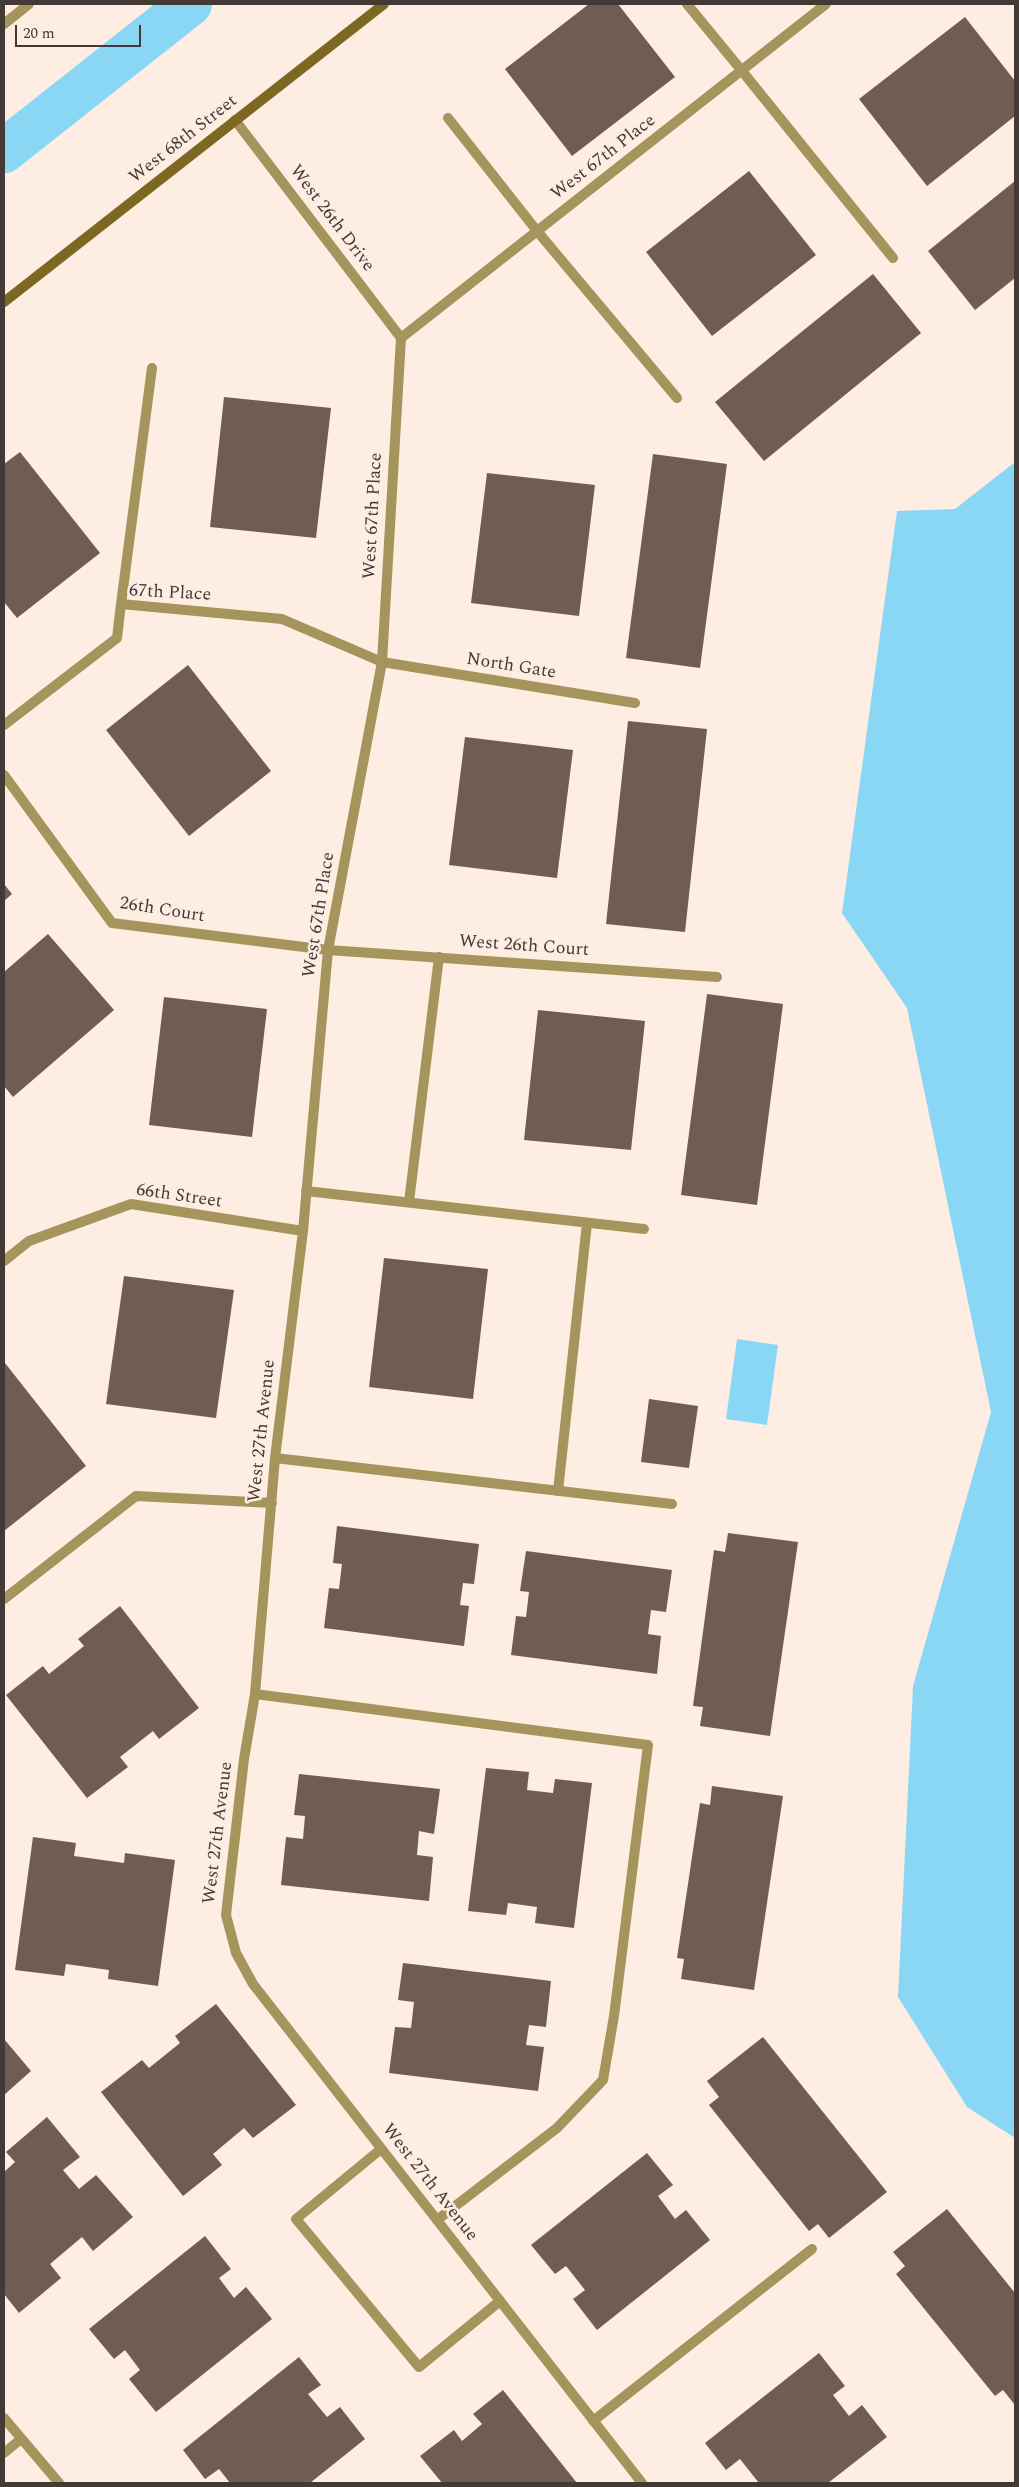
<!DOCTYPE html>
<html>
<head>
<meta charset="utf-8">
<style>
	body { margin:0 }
	#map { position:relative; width:1019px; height:2487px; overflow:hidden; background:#feede3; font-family:Spectral,serif }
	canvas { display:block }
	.frame { position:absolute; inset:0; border:5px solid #433a35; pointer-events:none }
	.scale { position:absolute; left:15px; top:25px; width:126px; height:22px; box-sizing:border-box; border:2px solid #433a35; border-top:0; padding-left:6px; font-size:15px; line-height:18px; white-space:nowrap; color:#433a35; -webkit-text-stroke:4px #feede3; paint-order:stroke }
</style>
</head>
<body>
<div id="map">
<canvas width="1019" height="2487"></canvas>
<div class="frame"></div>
<div class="scale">20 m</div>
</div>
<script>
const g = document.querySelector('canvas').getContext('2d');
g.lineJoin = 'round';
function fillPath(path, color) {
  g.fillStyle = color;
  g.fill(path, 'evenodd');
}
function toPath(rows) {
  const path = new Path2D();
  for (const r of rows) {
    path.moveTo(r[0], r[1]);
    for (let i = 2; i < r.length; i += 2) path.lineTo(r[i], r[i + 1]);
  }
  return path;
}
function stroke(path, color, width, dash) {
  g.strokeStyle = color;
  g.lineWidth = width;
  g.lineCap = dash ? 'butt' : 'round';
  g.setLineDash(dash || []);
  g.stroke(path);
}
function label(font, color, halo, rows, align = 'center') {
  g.font = font + ' Spectral,serif';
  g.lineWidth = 5;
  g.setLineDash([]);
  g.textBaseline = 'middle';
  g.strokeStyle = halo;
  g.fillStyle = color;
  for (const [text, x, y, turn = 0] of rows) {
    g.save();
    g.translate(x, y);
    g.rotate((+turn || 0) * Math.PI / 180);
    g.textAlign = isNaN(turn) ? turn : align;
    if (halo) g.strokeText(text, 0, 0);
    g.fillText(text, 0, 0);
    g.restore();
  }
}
const water = toPath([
	[1015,462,1015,2138,967,2107,898,1997,913,1686,991,1412,907,1008,842,913,897,511,955,509],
	[737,1339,778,1345,767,1425,726,1419]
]);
const canal = toPath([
	[4,151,190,4]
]);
const building = toPath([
	[589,4,618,4,675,77,572,156,505,69],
	[965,17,1015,81,1015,116,927,186,859,99],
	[749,171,816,255,712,336,646,252],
	[1015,181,1015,278,975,310,928,251],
	[873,274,921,333,764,461,715,402],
	[224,397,331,408,316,538,210,527],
	[20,452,100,553,17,618,4,602,4,464],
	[653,454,727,464,700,668,626,658],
	[487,473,595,485,579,616,471,603],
	[188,665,271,771,189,836,106,730],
	[628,721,707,729,685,932,606,924],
	[465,737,573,750,557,878,449,865],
	[4,884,12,894,4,901],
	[48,934,114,1010,13,1097,4,1086,4,972],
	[707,994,783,1004,757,1205,681,1195],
	[164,997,267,1009,252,1137,149,1125],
	[538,1010,645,1021,631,1150,524,1140],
	[384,1258,488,1269,473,1399,369,1387],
	[124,1276,234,1290,216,1418,106,1404],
	[5,1363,86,1466,4,1531,4,1364],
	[649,1399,698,1406,689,1468,641,1462],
	[337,1526,479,1544,474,1584,463,1583,460,1605,469,1606,464,1646,324,1628,329,1588,339,1589,342,1564,333,1563],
	[728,1533,798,1542,770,1736,700,1726,703,1707,693,1706,714,1550,725,1552],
	[526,1551,672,1570,666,1612,651,1610,648,1634,661,1636,657,1674,511,1655,516,1616,526,1617,529,1592,520,1591],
	[120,1606,199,1708,159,1739,153,1731,120,1757,128,1767,87,1798,6,1695,43,1666,49,1674,84,1646,78,1639],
	[486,1768,529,1772,527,1790,553,1793,555,1779,592,1783,574,1928,535,1923,537,1907,508,1903,506,1915,468,1911],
	[299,1774,440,1789,434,1834,419,1831,417,1855,433,1857,429,1901,281,1885,286,1837,303,1839,305,1816,294,1815],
	[712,1786,783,1796,754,1990,681,1979,684,1959,677,1958,700,1803,710,1805],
	[33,1837,76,1843,74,1856,124,1863,125,1853,175,1860,158,1986,108,1979,109,1970,66,1964,64,1976,15,1970],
	[403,1963,551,1981,546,2027,529,2025,526,2045,544,2047,538,2091,389,2073,395,2027,411,2028,414,2002,398,2000],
	[216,2004,296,2105,253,2138,244,2128,213,2154,222,2165,183,2196,101,2092,142,2060,149,2068,180,2043,175,2036],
	[763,2037,887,2192,829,2238,818,2224,809,2231,709,2105,719,2097,707,2081],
	[4,2039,31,2071,4,2095],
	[47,2117,80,2157,63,2170,79,2189,96,2175,133,2217,93,2251,82,2237,50,2264,61,2278,19,2313,4,2294,4,2172,15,2162,6,2152],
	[647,2153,673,2185,658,2196,675,2219,686,2210,710,2240,597,2330,573,2299,585,2290,566,2266,555,2274,531,2245],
	[947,2209,1015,2293,1015,2405,1003,2390,995,2396,896,2274,905,2266,893,2252],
	[205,2236,231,2269,219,2278,234,2298,246,2287,272,2319,156,2412,129,2379,140,2370,125,2350,114,2359,89,2329],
	[819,2353,845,2386,833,2395,849,2416,862,2405,887,2437,828,2483,759,2483,740,2459,726,2470,705,2443],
	[299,2357,321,2385,308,2394,327,2417,340,2407,365,2439,310,2483,230,2483,219,2469,205,2479,183,2450],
	[503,2390,577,2483,442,2483,420,2456,454,2430,462,2441,482,2424,473,2414]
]);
const lane = toPath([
	[742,71,893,258],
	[448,118,537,231,677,398],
	[409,1202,439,957],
	[558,1491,587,1223],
	[255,1694,648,1745,614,2016,603,2080,557,2128,437,2220],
	[381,2149,296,2219,419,2367,500,2301],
	[593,2421,812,2249],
	[4,2453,21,2439]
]);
const street = toPath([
	[687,4,742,71],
	[4,24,29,4],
	[235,120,401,338],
	[121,604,152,368],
	[4,725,117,638,121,604,282,619,382,662,635,703],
	[4,775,112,923,328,950,717,977],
	[306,1191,644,1229],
	[4,1261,29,1241,131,1204,303,1231],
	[275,1458,672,1504],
	[4,1599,136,1496,272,1503],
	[4,2418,59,2483],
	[642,2483,253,1984,236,1953,226,1915,244,1759,255,1694,275,1458,303,1231,328,950,382,662,401,338,826,4]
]);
const secondary = toPath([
	[4,302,384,4]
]);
const streetNames = [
	["West 68th Street",184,140,-38],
	["West 67th Place",604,158,-38],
	["West 26th Drive",331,219,53],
	["West 67th Place",374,516,-87],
	["67th Place",170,594,3],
	["North Gate",511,667,9],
	["26th Court",162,911,9],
	["West 67th Place",320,915,-81],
	["West 26th Court",524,947,4],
	["66th Street",179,1197,8],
	["West 27th Avenue",263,1431,-84],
	["West 27th Avenue",219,1833,-83],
	["West 27th Avenue",429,2183,52]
];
fillPath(water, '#8ad7f5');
stroke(canal, '#8ad7f5', 44);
fillPath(building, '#6f5c52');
stroke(lane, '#a6945d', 10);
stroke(street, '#a6945d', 10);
stroke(secondary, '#7d6821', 10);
label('18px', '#433a35', '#feede3', streetNames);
</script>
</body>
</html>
